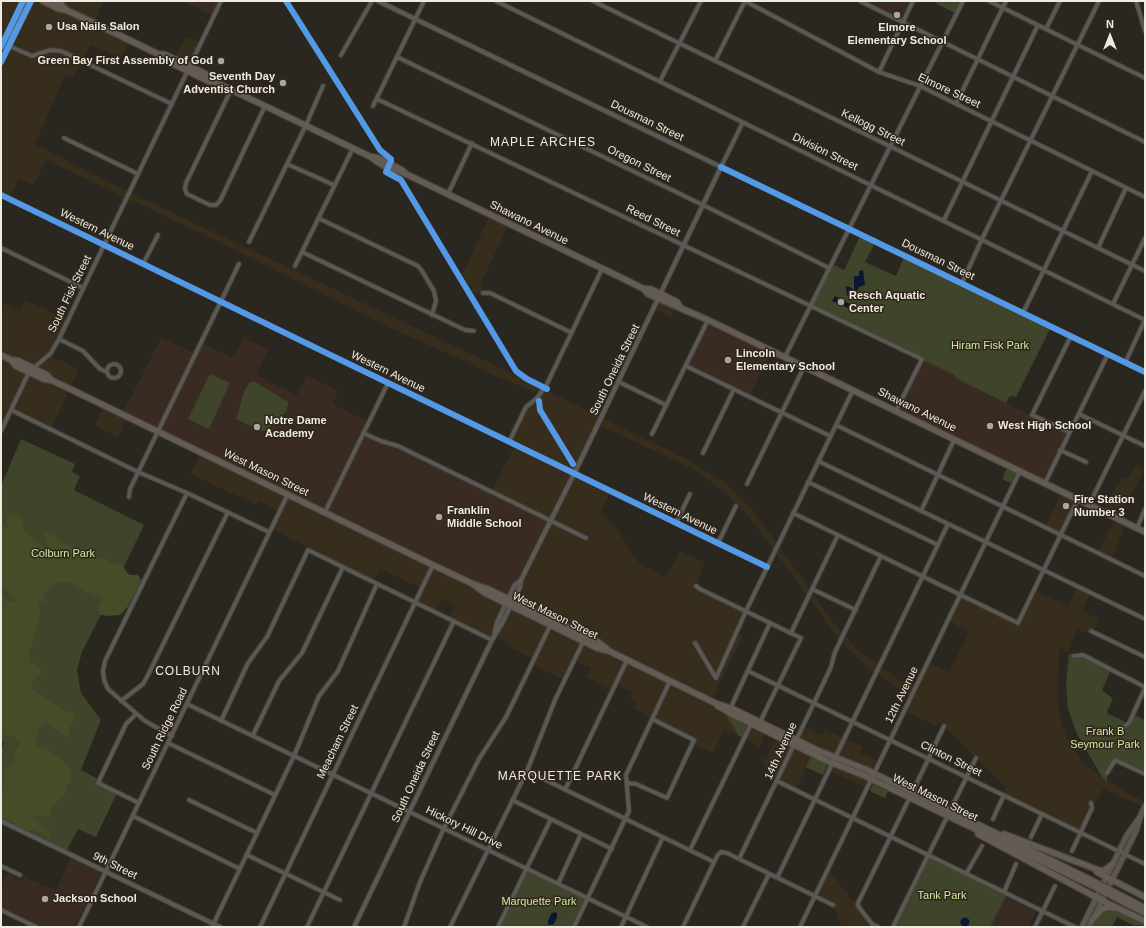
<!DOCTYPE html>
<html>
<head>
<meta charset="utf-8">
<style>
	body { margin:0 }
	#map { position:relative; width:1146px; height:928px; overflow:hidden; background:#2a2620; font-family:Arial,sans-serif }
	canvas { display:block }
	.frame { position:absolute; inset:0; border:2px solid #efeae2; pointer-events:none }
	.north { position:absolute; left:1090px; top:16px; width:40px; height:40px; -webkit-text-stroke:3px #2f271b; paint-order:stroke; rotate:0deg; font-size:11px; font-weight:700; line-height:16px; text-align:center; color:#efeae2 }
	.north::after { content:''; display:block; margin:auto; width:14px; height:18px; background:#efeae2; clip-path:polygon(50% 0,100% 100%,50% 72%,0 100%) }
</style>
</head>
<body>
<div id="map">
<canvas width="1146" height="928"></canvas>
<div class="frame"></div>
<div class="north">N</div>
</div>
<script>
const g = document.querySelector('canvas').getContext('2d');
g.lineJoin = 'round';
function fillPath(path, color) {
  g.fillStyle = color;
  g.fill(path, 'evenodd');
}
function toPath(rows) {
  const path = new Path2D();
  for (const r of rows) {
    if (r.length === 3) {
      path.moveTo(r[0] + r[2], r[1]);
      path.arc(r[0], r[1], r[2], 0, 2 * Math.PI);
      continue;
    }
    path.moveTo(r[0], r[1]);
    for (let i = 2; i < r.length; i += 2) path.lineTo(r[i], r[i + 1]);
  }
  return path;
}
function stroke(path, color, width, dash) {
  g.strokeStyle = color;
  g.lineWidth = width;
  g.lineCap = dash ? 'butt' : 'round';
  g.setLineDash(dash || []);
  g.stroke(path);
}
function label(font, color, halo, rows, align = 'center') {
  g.font = font + ' Arial,sans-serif';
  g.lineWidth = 3;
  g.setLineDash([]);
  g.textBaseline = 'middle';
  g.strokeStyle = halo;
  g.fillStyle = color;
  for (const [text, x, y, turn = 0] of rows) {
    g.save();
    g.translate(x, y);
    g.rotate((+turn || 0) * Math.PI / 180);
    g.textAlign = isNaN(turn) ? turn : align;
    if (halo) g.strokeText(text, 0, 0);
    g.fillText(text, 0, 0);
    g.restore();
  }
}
const built = toPath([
	[1,1,19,1,1,39],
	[31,1,104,1,94,23,130,40,121,58,91,45,73,78,65,75,35,144,129,192,509,372,688,460,710,473,728,485,753,510,835,624,858,650,901,681,916,687,928,663,949,672,969,632,948,621,961,595,1018,623,1034,590,1068,606,1077,586,1090,593,1082,611,1099,619,1093,632,1091,631,1089,634,1078,629,1070,645,1069,653,1060,648,1057,683,1057,701,1061,722,1067,738,1083,764,1126,792,1145,802,1145,808,1103,789,1092,808,1081,833,1004,795,1006,787,939,722,936,726,905,711,911,697,892,685,871,670,841,642,756,526,748,516,720,489,696,471,668,457,598,425,575,473,611,491,601,512,613,523,639,563,666,577,680,551,705,563,696,586,746,611,736,631,743,636,711,701,767,729,758,752,754,743,724,729,713,753,692,744,694,740,634,708,637,701,630,698,632,692,616,683,612,690,587,677,591,668,574,660,565,680,531,665,534,659,509,647,510,644,494,636,492,640,449,619,455,605,442,599,436,612,415,602,421,588,380,569,373,582,308,550,306,546,271,529,279,511,259,501,257,505,190,474,201,452,605,649,516,599,520,587,491,492,515,445,509,442,526,407,540,394,488,373,467,362,390,328,219,242,46,160,34,185,19,179,8,198,1,195,1,62],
	[186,36,201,43,190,66,175,59],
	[490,215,509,224,481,283,483,293,474,294,462,275],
	[659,299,676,307,672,317,654,309],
	[25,300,68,320,49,355,79,369,51,430,11,410,1,431,1,302,20,310],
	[103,409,126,420,118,438,95,425],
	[1136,464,1145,470,1117,518,1127,523,1111,559,1097,552,1117,518,1103,511,1117,485,1119,485,1123,477,1127,479],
	[1062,491,1078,499,1060,534,1045,527],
	[803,726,822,735,825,729,863,747,860,753,880,762,867,788,829,771,826,777,806,767,796,791,777,781,776,783,759,755,766,758,778,734,795,743],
	[828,868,851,899,858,903,858,906,874,927,842,927,832,902,819,895]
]);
const education = toPath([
	[182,1,221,1,214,16],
	[860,1,913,1,902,22],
	[708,320,772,351,749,397,686,366],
	[161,338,195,353,201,342,233,358,244,338,268,349,256,375,297,395,307,375,339,391,332,404,369,422,364,432,398,446,550,521,521,580,515,586,509,599,122,414],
	[922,359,954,375,957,379,1028,414,1069,432,1045,483,896,411],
	[71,858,101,873,75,927,42,927,1,907,1,887,8,872,12,874,15,879,22,880,25,877,44,886,45,885,56,890],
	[1005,897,1036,912,1029,927,990,927]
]);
const green = toPath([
	[932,1,963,1,956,14],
	[861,234,876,241,865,262,896,276,905,255,1051,327,1016,397,1010,396,1006,403,957,379,954,375,810,306,831,264,844,270],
	[210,374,230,383,209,429,188,419],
	[254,381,288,402,287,410,278,422,267,430,261,431,236,419,244,392,249,383],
	[21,439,75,464,72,472,80,476,74,490,144,525,122,571,144,581,130,609,109,599,82,652,77,670,81,693,101,720,81,770,100,780,98,783,117,793,96,837,78,829,66,852,1,821,1,750,4,743,1,742,1,486],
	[1007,468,1016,473,1011,483,1002,479],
	[1069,653,1074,656,1080,655,1111,670,1102,690,1113,699,1107,711,1108,714,1128,723,1133,714,1145,720,1145,774,1115,760,1107,773,1107,781,1102,777,1077,734,1068,709,1066,684],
	[724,712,746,724,746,727,742,737,739,736],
	[812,755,827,763,827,765,823,775,806,767],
	[873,784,888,791,885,798,870,791],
	[929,855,1007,894,990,927,893,927],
	[527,869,588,898,574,927,498,927],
	[1112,909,1145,922,1145,927,1138,925,1135,926,1117,917,1112,927,1091,927,1102,911]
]);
const forest = toPath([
	[10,514,23,519,24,524,22,526,23,531,46,549,48,546,43,535,44,531,54,534,60,542,77,549,81,548,88,551,107,561,111,564,121,563,129,575,137,575,140,577,138,587,125,610,120,615,106,616,99,614,99,606,103,600,101,596,94,596,79,588,77,589,75,586,70,582,59,582,44,592,43,595,45,597,46,601,38,603,37,605,40,608,39,618,34,638,29,651,30,663,36,665,42,671,32,683,30,688,63,710,71,713,74,717,71,725,68,729,70,732,67,738,48,723,40,727,36,736,35,746,43,747,50,751,66,764,71,771,71,779,63,797,51,808,50,819,44,815,39,817,34,815,33,819,45,830,50,832,50,838,33,829,26,831,1,816,1,791,4,787,4,769,15,764,13,756,20,744,19,741,11,735,1,736,1,595,3,596,7,601,14,602,15,599,9,595,7,590,1,590,1,524,12,529,6,522,6,516]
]);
const water = toPath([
	[863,270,865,285,859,287,853,299,852,299,847,295,846,287,846,286,852,288,852,291,854,292,854,276,859,276,859,271],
	[835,296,850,304,848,308,832,301],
	[554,912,557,913,557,917,554,924,550,925,548,924,548,921,551,914],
	[965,922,4.5]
]);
const minor = toPath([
	[496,1,1145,320],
	[593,1,1145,271],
	[745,1,879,72,920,86,1145,197],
	[860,1,1145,142],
	[989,1,1145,78],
	[1136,1,1145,31],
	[1046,29,1060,1],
	[9,46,32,56,50,50,61,51,172,104],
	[341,55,372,1],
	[397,57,703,205,829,268],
	[715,61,745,1],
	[879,72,913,1],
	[660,81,701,1],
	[231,90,186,183,185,189,187,194,210,205,216,205,220,201,265,106],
	[377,99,922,359,896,411],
	[956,104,1006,1],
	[373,106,424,1],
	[64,138,138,174],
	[287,164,334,185],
	[721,167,743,122],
	[448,194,472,143],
	[1,195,767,567],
	[318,218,418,266,422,271,434,291,436,301,432,315],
	[944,220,1038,25],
	[249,242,306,125,323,86],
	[1,248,83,288],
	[1098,248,1126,188],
	[302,252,465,330,474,331],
	[143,264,158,235],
	[295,266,353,148],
	[962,283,982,239,1099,1],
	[483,293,490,293,572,333],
	[1113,304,1145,238],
	[1023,313,1092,171],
	[59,339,83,351,100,369,107,372],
	[785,357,963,1],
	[1125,363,1145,320],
	[114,371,7],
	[686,366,830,436],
	[619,382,666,405],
	[11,410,138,472,187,493,269,532],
	[1079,414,1145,446],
	[836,425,1145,576],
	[1,431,29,372,51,353,59,339,221,1],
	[1069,432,1032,415,1071,336],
	[363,433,381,441,398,446,586,538],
	[652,434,708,320],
	[509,442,526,407,536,399,546,386,602,269],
	[1060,450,1086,462],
	[703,453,734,389],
	[818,461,1145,619],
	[808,482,938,545],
	[1045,483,1108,354],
	[747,484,804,367],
	[129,497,130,489,239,264],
	[1089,505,1145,391],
	[921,511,954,440],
	[325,512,388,383],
	[793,513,1018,623,1078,499],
	[676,523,690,494],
	[1137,528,1145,509],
	[718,543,736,506],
	[696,586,700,589,801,638,760,722],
	[812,589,856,610],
	[1091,631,1145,657],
	[791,633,838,535],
	[695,643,716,678,746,611,853,390],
	[1074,656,1083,655,1145,687],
	[748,671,1145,864],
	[121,701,143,684,147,677,228,512],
	[187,704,647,927],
	[730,709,770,623],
	[136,714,126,724,98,783,139,803],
	[221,721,248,663,267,637,308,550,492,640],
	[1124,727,1129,723,1145,688],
	[253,735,279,681,302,653,343,567],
	[172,736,145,721,108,689,104,680,103,671,105,661,187,493],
	[168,743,275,795],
	[527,771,714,862],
	[1107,773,1115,760,1145,774],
	[777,781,1075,927],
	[627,783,636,784,667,798,694,740,652,719],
	[565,790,627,660],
	[912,793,944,726],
	[189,800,257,833],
	[512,800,612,849],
	[950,811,976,758],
	[133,816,240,869],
	[993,819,1004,795],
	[1031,837,1042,814],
	[690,850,752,722],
	[1072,851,1092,808,1091,803],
	[247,855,340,900],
	[739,859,814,703,831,667,835,652,881,556],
	[1,866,20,875],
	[966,874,982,846],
	[777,878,948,524],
	[558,884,581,834],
	[1004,892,1016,864],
	[1,910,36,927],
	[79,927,288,494],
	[212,927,294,756,319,696,338,671,377,584],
	[260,927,433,565],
	[307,927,454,621],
	[404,927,420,882,444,828,479,759,506,717,551,624],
	[450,927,527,771,555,700,584,640],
	[498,927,551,819],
	[574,927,629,811,626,775,670,681],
	[621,927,663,837],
	[683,927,717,856,721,852,727,853,833,905],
	[743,927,769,874],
	[800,927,1020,471],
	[878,927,872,924,858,906,858,903,910,797],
	[893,927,948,815],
	[1035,927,1055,886]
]);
const tertiary = toPath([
	[378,1,1145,372],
	[494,636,497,623,506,603,515,585,521,580,576,470,721,167],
	[1,821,220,927],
	[354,927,492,640,501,625,520,587,521,580]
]);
const secondary = toPath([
	[1,47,23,1],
	[1,62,31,1],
	[1082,927,1127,835,1140,817,1145,806],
	[1089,927,1136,831,1140,818]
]);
const primary = toPath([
	[43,1,59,9,66,10,94,23,158,54,166,55,210,76,215,82],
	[55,1,61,4,66,10],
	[9,46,14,26,27,1],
	[158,54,163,59,208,81,215,82,263,105,371,157,376,161,388,168,406,174,622,278,644,289,650,289,661,294,677,302,680,307],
	[373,157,378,158,402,170,406,174],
	[644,289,648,294,708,320,1145,532],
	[1,355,11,360,19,361,47,375,51,380],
	[11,360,16,366,44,379,51,380,66,387,433,565,473,584,488,589,598,642,607,649],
	[473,584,485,593,597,648,609,651,715,703,733,709,819,751,867,770,1087,878],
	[718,706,734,715,825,760,863,775,1085,882],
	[978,834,1105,902,1145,921],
	[1004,834,1101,871,1105,870,1113,864],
	[1097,872,1145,897],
	[1092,920,1102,909,1109,907,1114,908]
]);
const primaryBridge = toPath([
	[1087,878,1145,908],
	[1085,882,1145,913]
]);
const cycleway = toPath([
	[286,1,380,150,391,159,391,161,386,172,401,180,516,371,527,379,547,389],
	[1,47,23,1],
	[1,62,31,1],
	[721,167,1145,372],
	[1,195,767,567],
	[539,401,540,410,573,464]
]);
const markers = [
	[897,15,4,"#aaa59e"],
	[49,27,4,"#aaa59e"],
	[221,61,4,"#aaa59e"],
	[283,83,4,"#aaa59e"],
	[841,302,4,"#aaa59e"],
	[728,360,4,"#aaa59e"],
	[990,426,4,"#aaa59e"],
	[257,427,4,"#aaa59e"],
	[1066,506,4,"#aaa59e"],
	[439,517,4,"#aaa59e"],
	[45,899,4,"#aaa59e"]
];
const poiNames = [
	["Usa Nails Salon",57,27],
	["Elmore",897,28,"center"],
	["Elementary School",897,41,"center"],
	["Green Bay First Assembly of God",213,61,"right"],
	["Seventh Day",275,77,"right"],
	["Adventist Church",275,90,"right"],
	["Resch Aquatic",849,296],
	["Center",849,309],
	["Lincoln",736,354],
	["Elementary School",736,367],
	["Notre Dame",265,421],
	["Academy",265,434],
	["West High School",998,426],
	["Fire Station",1074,500],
	["Number 3",1074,513],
	["Franklin",447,511],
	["Middle School",447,524],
	["Jackson School",53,899]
];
const streetNames = [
	["Elmore Street",949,91,25],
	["Dousman Street",647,121,26],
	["Kellogg Street",873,128,26],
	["Division Street",825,152,26],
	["Oregon Street",639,164,26],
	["Reed Street",653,221,26],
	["Shawano Avenue",529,223,26],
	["Western Avenue",97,230,26],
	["Dousman Street",938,260,26],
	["South Fisk Street",70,294,-64],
	["South Oneida Street",615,370,-64],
	["Western Avenue",388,372,26],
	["Shawano Avenue",917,410,26],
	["West Mason Street",266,473,26],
	["Western Avenue",680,514,26],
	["West Mason Street",555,616,26],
	["12th Avenue",902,695,-64],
	["South Ridge Road",165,729,-64],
	["Meacham Street",338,742,-64],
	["14th Avenue",781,751,-65],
	["Clinton Street",951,759,26],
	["South Oneida Street",416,777,-65],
	["West Mason Street",935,798,26],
	["Hickory Hill Drive",464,828,26],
	["9th Street",115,866,26]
];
const parkNames = [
	["Hiram Fisk Park",990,346],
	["Colburn Park",63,554],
	["Frank B",1105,732],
	["Seymour Park",1105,745],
	["Tank Park",942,896],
	["Marquette Park",539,902]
];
const neighbourhoodNames = [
	["MAPLE ARCHES",543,143],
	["COLBURN",188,672],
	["MARQUETTE PARK",560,777]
];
fillPath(built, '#372d1d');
fillPath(education, '#392b21');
fillPath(green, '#3f452a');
fillPath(forest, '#454d28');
fillPath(water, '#091834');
stroke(minor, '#46433d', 5.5);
stroke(tertiary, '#46433d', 6);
stroke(secondary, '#46433d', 7);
stroke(primary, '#46433d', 8);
stroke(minor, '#5c5954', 3.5);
stroke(tertiary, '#5c5954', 4);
stroke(secondary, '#5b5650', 5);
stroke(primary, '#635b54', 5.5);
stroke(primaryBridge, '#46433d', 8, []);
stroke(primaryBridge, '#635b54', 5.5);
stroke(cycleway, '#5399e6', 6);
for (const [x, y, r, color] of markers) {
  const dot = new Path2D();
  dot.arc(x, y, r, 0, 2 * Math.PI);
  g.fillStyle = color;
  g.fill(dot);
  stroke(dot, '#2f271b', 1.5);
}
label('bold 11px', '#efeae2', '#2f271b', poiNames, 'left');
label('11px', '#efeae2', '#2f271b', streetNames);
label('11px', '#d4e69f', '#2f271b', parkNames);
g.letterSpacing = '1px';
label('12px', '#efeae2', '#2f271b', neighbourhoodNames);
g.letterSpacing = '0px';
</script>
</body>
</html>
